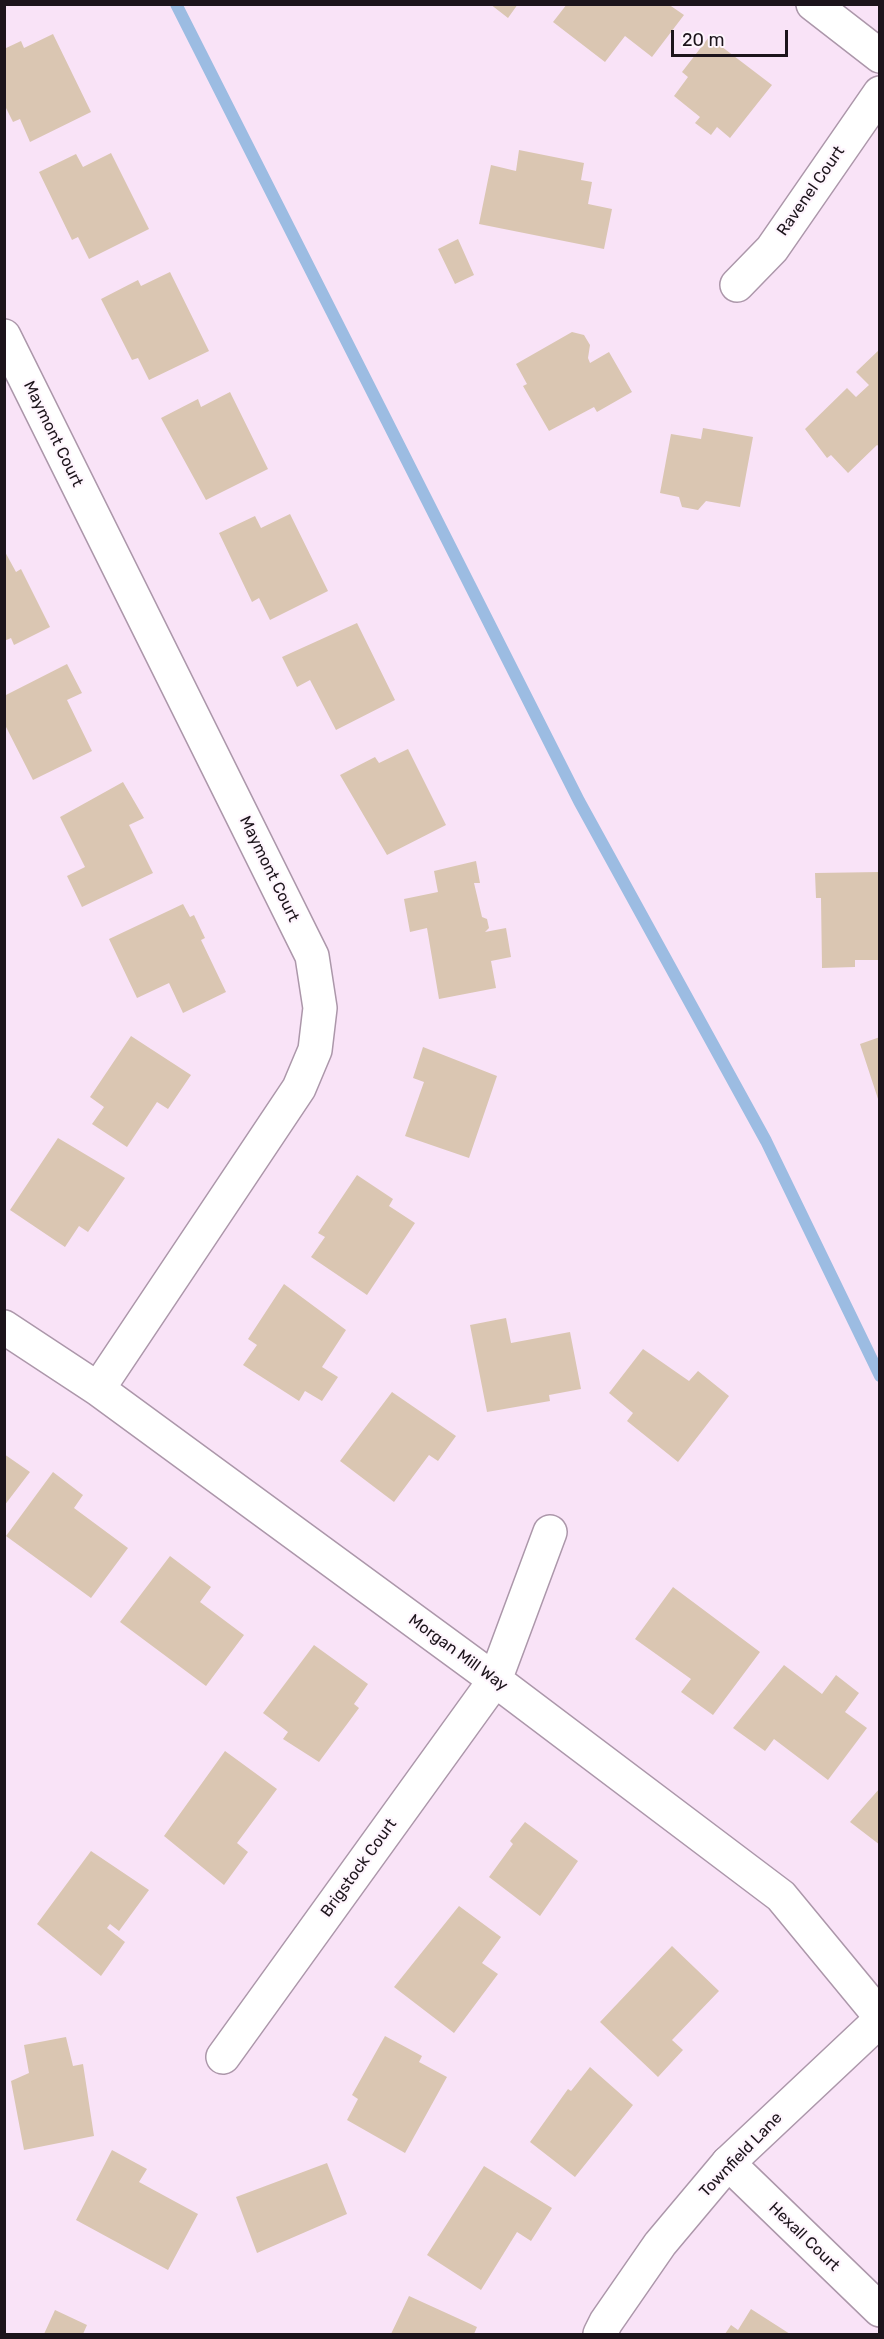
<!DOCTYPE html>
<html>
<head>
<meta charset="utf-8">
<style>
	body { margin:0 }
	#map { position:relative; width:884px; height:2339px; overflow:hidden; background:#f9e3f7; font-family:Rubik,sans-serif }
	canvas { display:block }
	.frame { position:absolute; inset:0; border:6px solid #1c141b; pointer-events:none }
	.scale { position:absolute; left:671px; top:30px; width:117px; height:27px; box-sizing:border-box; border:3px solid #1c141b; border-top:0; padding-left:8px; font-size:18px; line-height:21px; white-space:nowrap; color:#1c141b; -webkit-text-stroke:4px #fef5fd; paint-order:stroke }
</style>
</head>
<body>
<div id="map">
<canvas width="884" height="2339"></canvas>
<div class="frame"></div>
<div class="scale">20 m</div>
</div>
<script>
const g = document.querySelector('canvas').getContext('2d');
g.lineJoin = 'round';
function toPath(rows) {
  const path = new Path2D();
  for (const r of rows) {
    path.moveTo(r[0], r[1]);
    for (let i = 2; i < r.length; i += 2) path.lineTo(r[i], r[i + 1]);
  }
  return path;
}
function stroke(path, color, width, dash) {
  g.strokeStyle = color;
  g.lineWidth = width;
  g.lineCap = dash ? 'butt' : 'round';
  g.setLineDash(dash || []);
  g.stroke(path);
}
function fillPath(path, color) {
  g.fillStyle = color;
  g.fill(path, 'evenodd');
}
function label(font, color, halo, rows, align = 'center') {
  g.font = font + ' Rubik,sans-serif';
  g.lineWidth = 4.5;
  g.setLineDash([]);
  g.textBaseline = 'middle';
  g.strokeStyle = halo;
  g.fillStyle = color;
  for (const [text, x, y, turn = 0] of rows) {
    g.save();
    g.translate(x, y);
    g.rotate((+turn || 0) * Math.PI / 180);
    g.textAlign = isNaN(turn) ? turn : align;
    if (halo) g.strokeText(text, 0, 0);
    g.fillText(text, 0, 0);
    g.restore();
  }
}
const stream = toPath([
	[176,4,579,801,766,1141,880,1376]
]);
const building = toPath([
	[490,4,518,4,508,18],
	[567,4,668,4,684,15,652,57,625,36,605,62,553,22],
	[53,34,91,112,30,142,20,119,13,122,4,104,4,49,21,41,24,48],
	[709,37,772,85,730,138,717,127,711,135,695,123,700,117,674,96,688,77,682,72],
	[519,150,584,163,581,180,592,182,588,204,612,209,604,249,479,224,491,165,516,171],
	[111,153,149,229,89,259,78,237,72,240,39,172,76,154,83,167],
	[458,239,474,275,455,284,438,249],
	[170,272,209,351,149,380,138,358,132,360,101,299,138,280,141,286],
	[572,332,584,335,590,345,588,358,590,363,609,352,632,392,597,412,594,407,549,431,523,386,527,384,516,364],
	[880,349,880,447,877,445,848,473,831,455,827,458,805,429,847,388,856,397,869,385,856,372],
	[230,392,268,469,206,500,161,418,198,399,201,407],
	[703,428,753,437,740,507,706,501,698,510,682,507,679,497,660,493,671,434,701,439],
	[290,514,328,591,270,620,259,598,252,602,219,533,255,516,261,528],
	[4,550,16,572,21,569,50,627,14,645,11,638,4,641],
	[357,623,395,700,336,730,310,680,297,687,282,657],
	[67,664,82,693,67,700,92,751,33,780,4,723,4,696],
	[408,749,446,825,387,855,340,775,375,757,379,763],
	[123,782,144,818,129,825,153,873,82,907,67,876,85,867,60,817],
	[476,861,480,883,474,883,482,917,487,919,489,928,485,932,506,928,511,957,491,961,496,988,439,999,427,928,410,932,404,899,438,892,434,871],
	[880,872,880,960,855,960,855,967,822,968,821,898,816,898,815,873],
	[183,904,190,917,194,915,205,938,201,940,226,992,183,1013,169,983,137,998,109,939],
	[131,1036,191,1075,168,1109,157,1102,127,1147,92,1124,104,1107,90,1097],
	[880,1037,880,1102,879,1102,860,1044],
	[423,1047,497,1076,469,1158,405,1136,424,1082,413,1078],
	[58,1138,125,1178,88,1232,79,1226,65,1247,10,1210],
	[357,1175,393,1199,389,1206,415,1223,367,1295,311,1257,325,1237,318,1233],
	[284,1284,346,1330,322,1367,338,1377,322,1401,305,1391,299,1401,243,1365,257,1345,248,1339],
	[506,1318,511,1343,570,1332,581,1389,549,1395,550,1401,487,1412,470,1325],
	[643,1349,689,1381,698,1371,729,1396,678,1462,627,1421,633,1413,609,1393],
	[392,1392,456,1436,438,1461,429,1455,394,1502,340,1461],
	[4,1454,30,1472,4,1506],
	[53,1472,83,1495,74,1508,128,1548,91,1598,6,1536],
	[170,1556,211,1587,200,1602,244,1635,206,1686,120,1622],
	[673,1587,760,1652,713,1715,681,1692,691,1679,635,1639],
	[314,1645,368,1684,354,1704,359,1708,319,1762,283,1739,288,1732,263,1713],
	[784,1665,822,1694,836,1675,859,1693,845,1712,867,1728,828,1780,774,1739,765,1751,733,1728],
	[225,1751,277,1789,237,1843,248,1852,224,1885,164,1836],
	[880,1788,880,1845,850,1822],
	[525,1822,578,1861,540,1916,489,1877,513,1844,510,1841],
	[91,1851,149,1890,119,1931,110,1924,107,1928,125,1942,101,1976,37,1924],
	[459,1906,501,1937,482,1963,498,1974,454,2033,394,1987],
	[672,1946,719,1991,672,2040,683,2050,658,2077,600,2022],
	[385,2036,422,2056,419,2062,447,2077,405,2153,347,2120,358,2099,352,2095],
	[66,2037,73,2066,83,2064,94,2136,24,2150,11,2081,29,2073,24,2045],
	[590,2067,633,2105,575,2177,530,2142,568,2089,571,2091],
	[112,2150,147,2169,139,2182,198,2214,168,2270,76,2220],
	[327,2163,347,2214,257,2253,236,2197],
	[484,2166,552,2208,531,2241,517,2232,481,2290,427,2255],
	[409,2296,477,2327,474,2334,391,2334],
	[751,2309,790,2334,725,2334,731,2325,738,2330],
	[55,2310,87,2325,83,2334,44,2334]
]);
const street = toPath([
	[813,4,880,56],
	[737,285,772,249,880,93],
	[4,336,312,956,320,1008,315,1050,299,1088,98,1389],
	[4,1327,98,1389,495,1680,781,1896,880,2016],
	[223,2057,495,1680,550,1532],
	[728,2163,880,2310]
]);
const secondary = toPath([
	[600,2334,606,2322,660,2244,728,2163,880,2020]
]);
const streetNames = [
	["Ravenel Court",811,191,-55],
	["Maymont Court",53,434,64],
	["Maymont Court",269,869,64],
	["Morgan Mill Way",458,1653,36],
	["Brigstock Court",359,1868,-54],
	["Townfield Lane",741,2155,-46],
	["Hexall Court",804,2237,44]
];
stroke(stream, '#9cbce2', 12);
fillPath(building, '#dac6b2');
stroke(street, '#ac97aa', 36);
stroke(secondary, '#ac97aa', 36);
stroke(street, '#fff', 33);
stroke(secondary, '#fff', 33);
label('16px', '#1c141b', '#fef5fd', streetNames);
</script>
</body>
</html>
